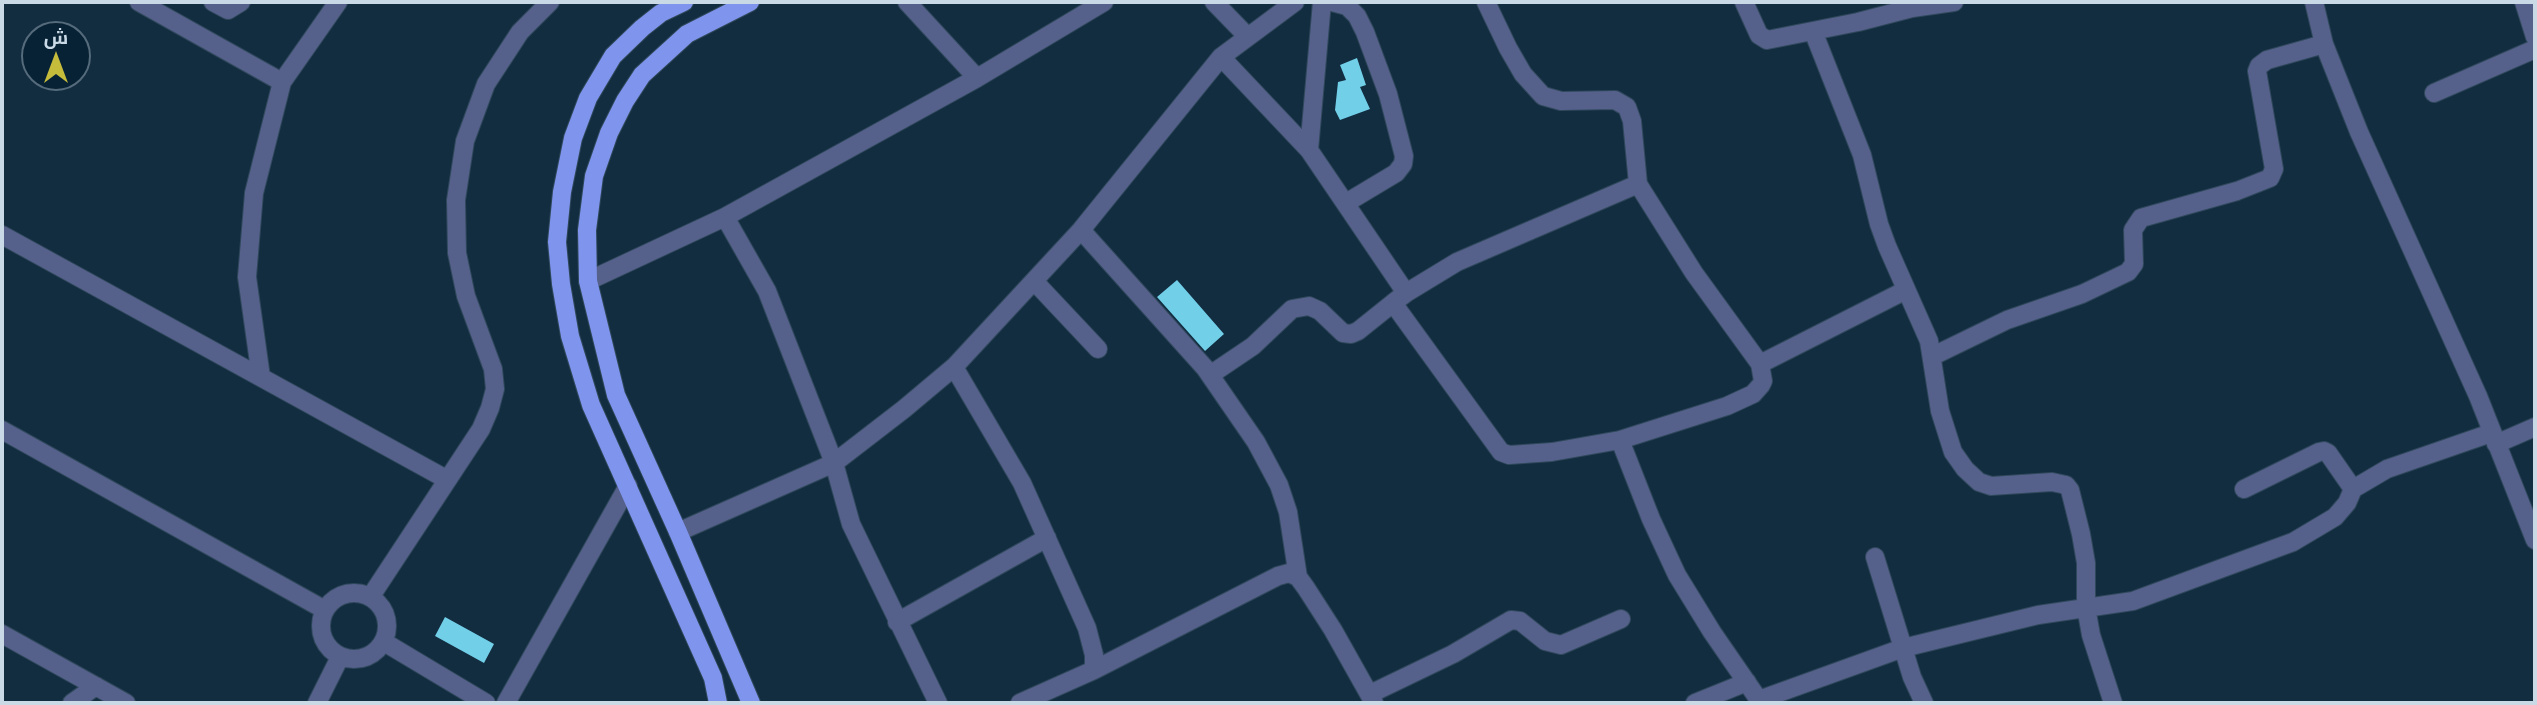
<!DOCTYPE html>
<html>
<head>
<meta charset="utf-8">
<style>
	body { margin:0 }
	#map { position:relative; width:2537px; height:705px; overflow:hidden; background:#122c40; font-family:Lato,Cairo,sans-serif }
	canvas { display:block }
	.frame { position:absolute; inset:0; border:4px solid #c9d9e6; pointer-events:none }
	.north { position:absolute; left:21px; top:21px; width:70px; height:70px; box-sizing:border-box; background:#082235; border:2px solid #556b7c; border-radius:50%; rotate:0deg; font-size:19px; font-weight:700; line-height:28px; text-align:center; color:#c9d9e6 }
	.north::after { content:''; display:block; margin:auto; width:24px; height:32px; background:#c6bc3c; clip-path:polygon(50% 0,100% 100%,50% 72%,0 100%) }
</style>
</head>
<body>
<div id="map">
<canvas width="2537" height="705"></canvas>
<div class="frame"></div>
<div class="north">ش</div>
</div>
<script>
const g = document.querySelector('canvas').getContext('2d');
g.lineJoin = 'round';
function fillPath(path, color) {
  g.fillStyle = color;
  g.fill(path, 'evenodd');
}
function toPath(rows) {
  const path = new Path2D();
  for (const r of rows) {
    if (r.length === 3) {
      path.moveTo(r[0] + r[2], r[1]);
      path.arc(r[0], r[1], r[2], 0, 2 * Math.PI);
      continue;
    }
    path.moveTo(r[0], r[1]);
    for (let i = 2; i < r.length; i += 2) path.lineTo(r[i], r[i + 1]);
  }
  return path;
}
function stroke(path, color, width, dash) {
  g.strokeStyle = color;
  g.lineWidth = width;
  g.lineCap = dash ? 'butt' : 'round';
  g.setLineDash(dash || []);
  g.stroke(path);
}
const building = toPath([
	[1357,58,1366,85,1360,87,1370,109,1340,120,1335,110,1338,82,1346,80,1340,65],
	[1177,280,1224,334,1205,351,1157,297],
	[445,617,494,644,484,663,435,636]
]);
const minor = toPath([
	[139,2,282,82],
	[213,2,228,10,241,2],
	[907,2,977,78],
	[1214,2,1248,37],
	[1332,2,1347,6,1357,16,1365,32,1388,94,1404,156,1403,164,1396,173,1346,203],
	[1486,2,1508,48,1523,74,1543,96,1561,101,1615,100,1627,107,1632,121,1638,184,1694,273,1760,364,1906,290],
	[1744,2,1759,35,1767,40,1858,22,1912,8,1954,2],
	[2314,2,2324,44,2359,132,2478,396,2535,540],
	[2524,2,2535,37],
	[1813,31,1862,155,1879,224,1887,246,1929,341,1940,411,1953,452,1965,469,1979,482,1991,486,2052,482,2066,485,2070,490,2081,534,2086,563,2086,607,2091,635,2113,703],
	[1221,57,1309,150,1406,293,1393,303,1501,452,1509,455,1552,452,1620,440,1727,406,1753,394,1761,385,1763,381,1760,364],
	[2434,93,2535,49],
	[1309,150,1322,2],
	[725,217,767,291,834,463,851,524,938,703],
	[1081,230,1205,368,1256,442,1279,485,1288,512,1298,577],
	[2,235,446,479],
	[588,281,725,217,977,78,1104,2],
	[1034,281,1098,349],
	[1406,293,1457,262,1638,184],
	[1933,356,2007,320,2082,294,2128,272,2134,264,2133,230,2141,218,2237,191,2270,178,2274,169,2257,71,2259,66,2267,60,2324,44],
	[954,367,1022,483,1087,628,1094,655,1094,670],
	[1210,375,1253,346,1292,309,1309,306,1320,311,1343,333,1351,334,1358,331,1393,303],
	[261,377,247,277,254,193,282,82,338,2],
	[2,430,325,610],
	[1620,440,1651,519,1677,575,1712,632,1761,703],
	[2496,444,2535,427],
	[2244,489,2319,452,2324,451,2328,453,2353,489],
	[678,532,834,463,904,409,954,367,1081,230,1221,57,1295,2],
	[1875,557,1912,677,1924,703],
	[354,626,33],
	[371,596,481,429,490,408,495,389,493,369,466,296,457,253,456,200,465,141,486,84,520,32,550,2],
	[897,622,1047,538],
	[2,634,126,703],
	[384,642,486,703],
	[1370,694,1453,654,1511,620,1520,621,1545,641,1561,645,1621,619],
	[1759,700,1903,648,2038,615,2133,601,2293,542,2335,517,2347,503,2353,489,2387,469,2491,433],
	[72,703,96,686],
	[317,703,340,657],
	[506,703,628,486],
	[1020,703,1094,670,1278,576,1289,573,1298,577,1306,588,1333,630,1374,703],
	[1695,703,1747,682]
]);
const major = toPath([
	[684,2,661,13,642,28,613,56,588,98,573,138,562,192,557,242,561,284,570,336,591,405,713,678,718,703],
	[750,2,687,34,642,75,625,101,609,133,594,176,587,230,588,281,616,395,678,532,751,703]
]);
fillPath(building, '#71cfe8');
stroke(minor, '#2f485b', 20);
stroke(major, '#2f485b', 20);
stroke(minor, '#55608b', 18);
stroke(major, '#7f94ec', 18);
</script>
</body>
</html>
